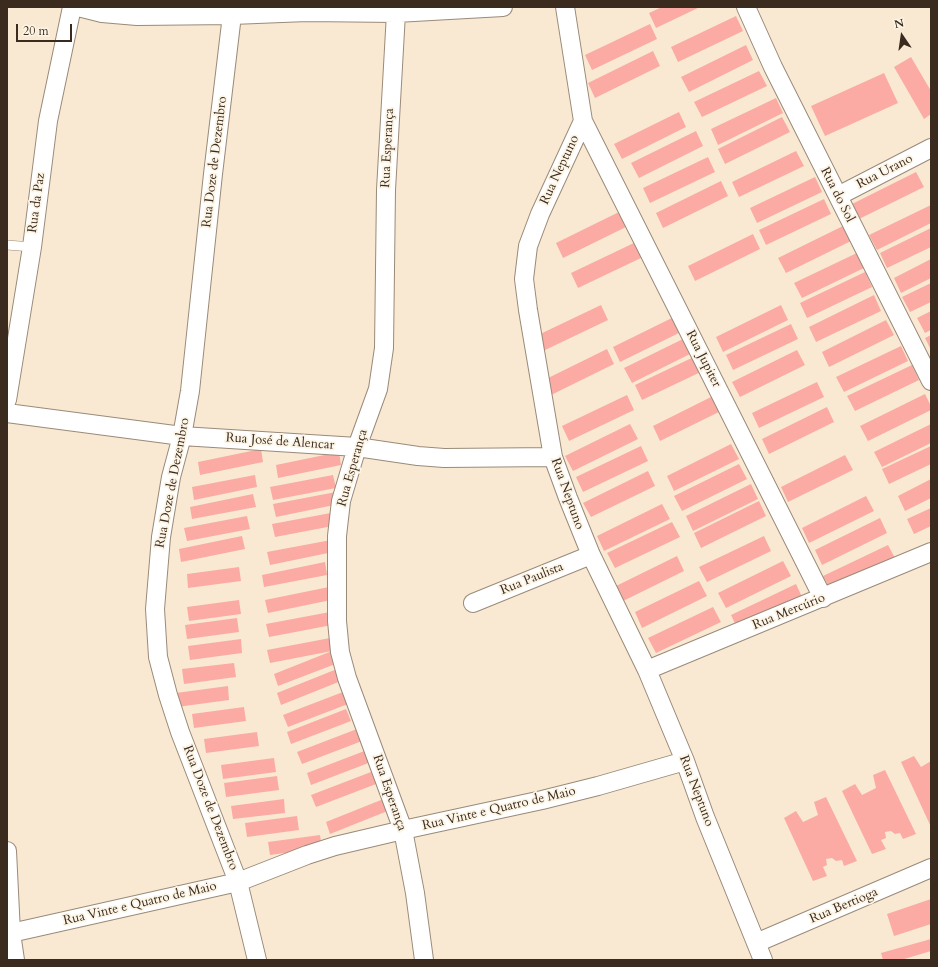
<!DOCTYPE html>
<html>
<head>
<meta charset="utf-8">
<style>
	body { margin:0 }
	#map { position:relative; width:938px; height:967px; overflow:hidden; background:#f9e9d3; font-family:Cardo,serif }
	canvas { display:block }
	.frame { position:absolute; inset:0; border:8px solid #3b2a1e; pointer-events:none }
	.north { position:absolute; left:882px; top:16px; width:40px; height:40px; -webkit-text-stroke:3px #fcf5e5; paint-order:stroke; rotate:347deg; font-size:11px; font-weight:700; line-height:16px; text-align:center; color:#3b2a1e }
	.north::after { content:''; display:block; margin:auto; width:14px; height:18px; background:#3b2a1e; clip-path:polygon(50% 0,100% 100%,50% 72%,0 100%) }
	.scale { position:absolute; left:16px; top:24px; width:56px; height:18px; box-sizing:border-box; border:2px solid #3b2a1e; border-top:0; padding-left:5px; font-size:12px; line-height:14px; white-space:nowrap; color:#3b2a1e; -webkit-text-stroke:3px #fcf5e5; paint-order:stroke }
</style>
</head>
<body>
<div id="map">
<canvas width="938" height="967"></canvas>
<div class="frame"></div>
<div class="north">N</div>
<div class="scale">20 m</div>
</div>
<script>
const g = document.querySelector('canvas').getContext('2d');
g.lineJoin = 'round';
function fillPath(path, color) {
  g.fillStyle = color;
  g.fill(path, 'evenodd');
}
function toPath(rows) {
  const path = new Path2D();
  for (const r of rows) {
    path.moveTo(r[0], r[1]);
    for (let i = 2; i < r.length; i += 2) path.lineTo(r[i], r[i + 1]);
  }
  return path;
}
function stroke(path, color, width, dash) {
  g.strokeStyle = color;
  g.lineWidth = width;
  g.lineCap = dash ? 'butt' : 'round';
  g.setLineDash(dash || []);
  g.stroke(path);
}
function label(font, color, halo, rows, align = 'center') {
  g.font = font + ' Cardo,serif';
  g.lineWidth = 3.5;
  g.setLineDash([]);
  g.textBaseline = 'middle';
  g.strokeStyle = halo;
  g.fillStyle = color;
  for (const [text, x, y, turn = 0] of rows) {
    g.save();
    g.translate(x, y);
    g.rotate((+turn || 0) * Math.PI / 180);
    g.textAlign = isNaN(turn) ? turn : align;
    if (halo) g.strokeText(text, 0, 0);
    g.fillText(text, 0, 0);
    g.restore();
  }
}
const building = toPath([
	[662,7,700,7,656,28,649,13],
	[736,16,743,31,678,62,671,47],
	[650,24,657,39,592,70,585,55],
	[746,45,753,60,689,92,681,77],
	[653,51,660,66,595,98,588,83],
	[911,57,931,91,931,114,924,119,894,67],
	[759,71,767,86,702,117,694,102],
	[884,73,898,103,825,136,811,106],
	[776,98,783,113,718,145,711,129],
	[679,112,686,127,622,159,614,144],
	[782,117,790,132,725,164,718,149],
	[696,131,703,146,639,178,631,163],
	[796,151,804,166,739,197,732,182],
	[708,157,715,172,650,203,643,188],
	[916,172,924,187,859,219,852,204],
	[815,177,822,192,757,223,750,208],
	[721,181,728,196,663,228,656,213],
	[824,199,831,214,766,245,759,230],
	[931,205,931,223,877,250,869,235],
	[621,211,628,226,563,258,556,243],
	[843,226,851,241,786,273,778,258],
	[931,228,931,247,887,268,880,253],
	[753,234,760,249,695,281,688,266],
	[636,242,643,257,578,288,571,273],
	[859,252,866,267,802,298,794,283],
	[931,259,931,278,901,293,894,278],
	[865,272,872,287,807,318,800,303],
	[931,283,931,302,910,312,902,297],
	[874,295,881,311,816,342,809,327],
	[601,305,608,320,543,351,536,336],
	[781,305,788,320,723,352,716,337],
	[931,311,931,330,925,333,917,318],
	[678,315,685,330,620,362,613,347],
	[886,320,894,335,829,367,822,352],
	[791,324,798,339,733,370,726,355],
	[931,335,931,350,925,338],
	[689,336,696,351,632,383,624,368],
	[901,346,908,361,844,392,836,377],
	[607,349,614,364,549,396,542,381],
	[797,350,805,365,740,397,732,382],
	[700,354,707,369,642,400,635,385],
	[912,365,919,380,855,411,847,396],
	[817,382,824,397,759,428,752,413],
	[717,394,725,409,660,441,653,426],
	[925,394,931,406,931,410,868,441,860,426],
	[627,395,634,410,569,441,562,426],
	[827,407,834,422,769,454,762,439],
	[630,424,638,439,573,471,565,456],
	[931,424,931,443,882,467,874,452],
	[731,444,739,459,674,491,667,476],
	[641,446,648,461,583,492,576,477],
	[931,446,931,464,889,484,882,469],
	[261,449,263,462,200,475,198,462],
	[339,452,341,465,278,478,276,465],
	[845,455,853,470,788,502,781,487],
	[739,464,747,479,682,511,674,496],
	[648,471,655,486,591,517,583,503],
	[255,475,257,487,194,500,192,487],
	[333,475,336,488,273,500,270,487],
	[931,479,931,498,905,511,898,496],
	[751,484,758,499,693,531,686,516],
	[336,492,339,504,276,517,273,504],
	[253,494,256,507,192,519,190,507],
	[866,496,874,511,809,543,802,528],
	[759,501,766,516,701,548,694,533],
	[662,504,670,519,604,551,597,536],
	[931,508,931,526,914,534,907,519],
	[336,512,338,525,275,537,272,524],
	[247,516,250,529,187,541,184,528],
	[880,518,887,533,822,565,815,550],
	[672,522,680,537,615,568,607,553],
	[242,536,245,549,181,562,179,549],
	[764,536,771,551,707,582,699,567],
	[331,540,333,552,270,565,267,552],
	[888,545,896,560,831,591,823,576],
	[677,556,684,571,619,603,612,588],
	[783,561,791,576,726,608,718,593],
	[325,562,327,575,264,587,262,575],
	[239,567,241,581,188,588,187,574],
	[699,581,707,596,642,628,635,612],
	[796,584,803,599,738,630,731,615],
	[329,587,331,600,268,613,265,600],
	[239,600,241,614,189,621,187,607],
	[713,607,721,622,656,653,648,638],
	[330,612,332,625,269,637,266,624],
	[237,618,239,632,187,639,185,625],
	[330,638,338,663,278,686,274,674,332,651,270,663,267,650],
	[241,639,242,653,190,660,188,646],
	[234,663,236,677,184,684,182,669],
	[337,669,341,681,281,705,277,693],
	[228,686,229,700,177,707,176,693],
	[343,692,348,704,288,727,283,715],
	[244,707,246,721,194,728,192,714],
	[346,709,351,721,291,744,287,732],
	[357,729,362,741,302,764,297,752],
	[257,732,259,746,206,753,204,739],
	[367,750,371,762,311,785,307,773],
	[914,756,921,767,931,761,931,827,901,762],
	[274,758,276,772,223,779,221,765],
	[885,770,916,834,903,839,900,833,895,834,891,831,885,832,886,838,881,840,886,849,872,854,842,791,855,784,862,795,876,788,873,775],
	[371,772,376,784,316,807,311,795],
	[277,776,279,790,226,797,224,783],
	[826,797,857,861,844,866,842,860,836,861,832,858,826,859,827,865,823,867,827,876,813,881,784,818,796,811,803,822,818,815,814,802],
	[386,798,390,810,330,834,326,822],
	[284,799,285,813,233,819,231,806],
	[297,816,299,830,247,837,245,823],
	[320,835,322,848,270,855,268,842],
	[931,899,931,924,894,936,887,914],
	[931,939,931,951,901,960,883,960,881,953]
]);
const lane = toPath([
	[7,245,32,247]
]);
const street = toPath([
	[78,7,102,13,137,16,232,15,307,12,396,13,503,7],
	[565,7,583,121,540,214,528,246,524,279,528,310,553,457,568,498,591,555,647,670,685,761,705,817,763,960],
	[746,7,773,67,931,381],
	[396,13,386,190,384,348,378,389,357,447,341,501,337,536,337,621,340,652,347,678,403,830,415,893,424,960],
	[232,15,213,174,190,391,182,436,171,477,161,537,155,609,158,657,168,695,180,732,238,882,257,960],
	[583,121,823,598],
	[838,196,931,148],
	[7,400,32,247,48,121,72,7],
	[7,413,182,436,357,447,418,456,444,458,553,457],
	[473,603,591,555],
	[647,670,931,552],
	[7,851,11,933,15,960],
	[11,933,238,882,307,855,335,846,403,830,542,800,598,786,685,761],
	[756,943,931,868]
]);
const streetNames = [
	["Rua Esperança",388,148,-87],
	["Rua Doze de Dezembro",215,162,-83],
	["Rua Neptuno",560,170,-65],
	["Rua Urano",885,172,-27],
	["Rua do Sol",837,195,63],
	["Rua da Paz",37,203,-82],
	["Rua Jupiter",703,359,63],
	["Rua José de Alencar",280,442,4],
	["Rua Esperança",353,468,-74],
	["Rua Doze de Dezembro",173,483,-79],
	["Rua Neptuno",567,494,70],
	["Rua Paulista",532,579,-22],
	["Rua Mercúrio",789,612,-22],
	["Rua Neptuno",696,791,69],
	["Rua Esperança",389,793,71],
	["Rua Doze de Dezembro",210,808,69],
	["Rua Vinte e Quatro de Maio",499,809,-13],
	["Rua Vinte e Quatro de Maio",140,904,-13],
	["Rua Bertioga",844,906,-23]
];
fillPath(building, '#fbaba3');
stroke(lane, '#9a8a78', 10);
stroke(street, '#9a8a78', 20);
stroke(lane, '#fff', 9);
stroke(street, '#fff', 18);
label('13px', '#3b2a1e', '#fcf5e5', streetNames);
</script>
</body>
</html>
